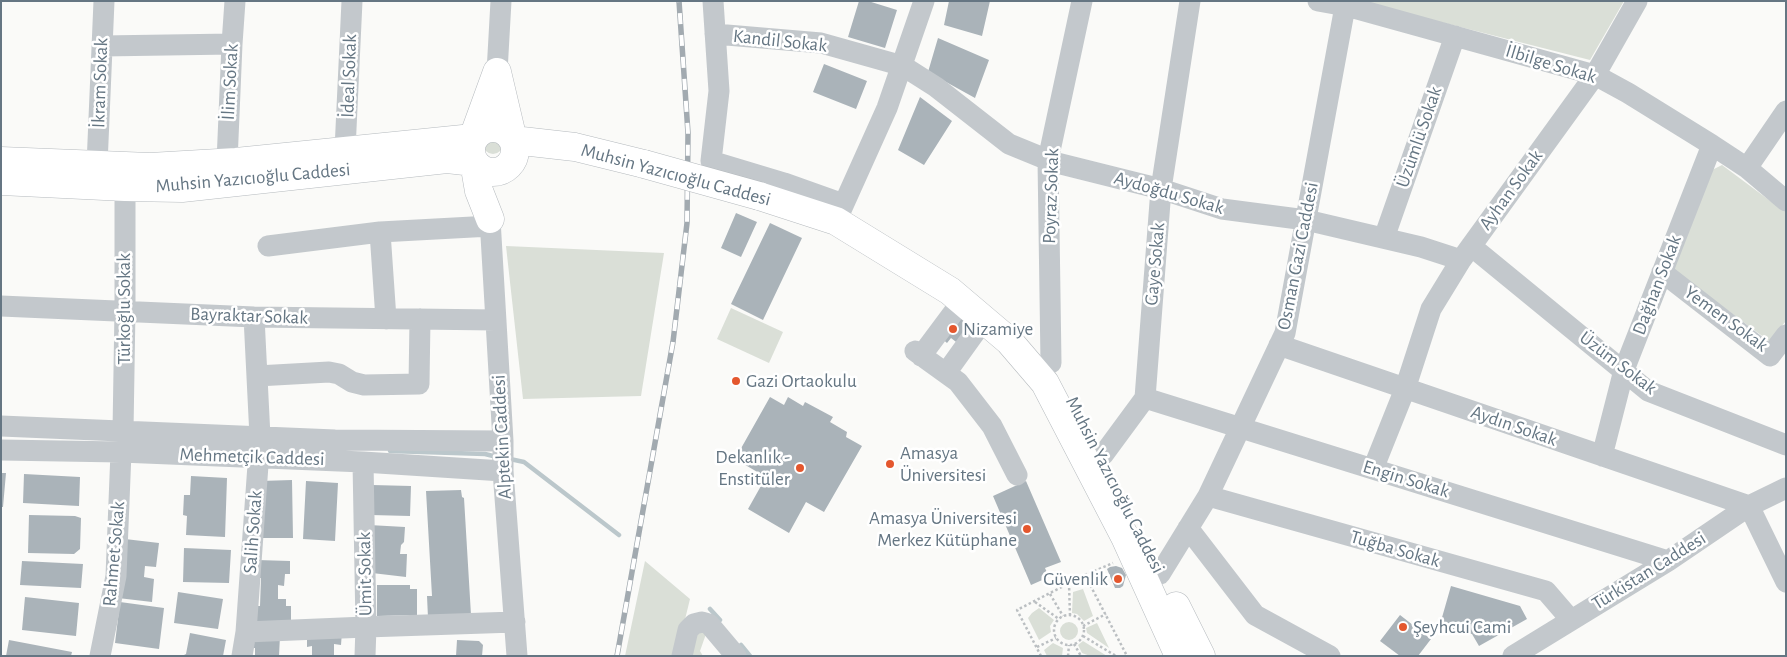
<!DOCTYPE html>
<html>
<head>
<meta charset="utf-8">
<style>
	body { margin:0 }
	#map { position:relative; width:1787px; height:657px; overflow:hidden; background:#fafaf8; font-family:"Alegreya Sans",sans-serif }
	canvas { display:block }
	.frame { position:absolute; inset:0; border:2px solid #657683; pointer-events:none }
</style>
</head>
<body>
<div id="map">
<canvas width="1787" height="657"></canvas>
<div class="frame"></div>
</div>
<script>
const g = document.querySelector('canvas').getContext('2d');
g.lineJoin = 'round';
function fillPath(path, color) {
  g.fillStyle = color;
  g.fill(path, 'evenodd');
}
function toPath(rows) {
  const path = new Path2D();
  for (const r of rows) {
    if (r.length === 3) {
      path.moveTo(r[0] + r[2], r[1]);
      path.arc(r[0], r[1], r[2], 0, 2 * Math.PI);
      continue;
    }
    path.moveTo(r[0], r[1]);
    for (let i = 2; i < r.length; i += 2) path.lineTo(r[i], r[i + 1]);
  }
  return path;
}
function stroke(path, color, width, dash) {
  g.strokeStyle = color;
  g.lineWidth = width;
  g.lineCap = dash ? 'butt' : 'round';
  g.setLineDash(dash || []);
  g.stroke(path);
}
function label(font, color, halo, rows, align = 'center') {
  g.font = font + ' "Alegreya Sans",sans-serif';
  g.lineWidth = 5;
  g.setLineDash([]);
  g.textBaseline = 'middle';
  g.strokeStyle = halo;
  g.fillStyle = color;
  for (const [text, x, y, turn = 0] of rows) {
    g.save();
    g.translate(x, y);
    g.rotate((+turn || 0) * Math.PI / 180);
    g.textAlign = isNaN(turn) ? turn : align;
    if (halo) g.strokeText(text, 0, 0);
    g.fillText(text, 0, 0);
    g.restore();
  }
}
const green = toPath([
	[1358,1,1624,1,1590,60],
	[493,144,10],
	[1722,165,1781,209,1786,211,1786,321,1769,341,1673,270,1710,171],
	[506,246,664,253,641,396,523,399],
	[731,308,783,332,769,363,717,339],
	[645,561,690,599,676,656,625,656],
	[1083,589,1093,616,1084,621,1077,614,1072,613,1073,592],
	[1039,608,1054,620,1050,626,1051,632,1039,640,1028,618,1032,613],
	[1069,631,9],
	[1097,623,1109,648,1087,633,1086,628],
	[697,630,706,634,700,651,703,656,690,656],
	[1083,641,1107,656,1090,656,1082,653,1078,645],
	[1053,643,1063,648,1062,656,1047,656,1044,650]
]);
const stream = toPath([
	[390,451,485,454,497,457],
	[510,459,524,462,619,535],
	[710,609,720,620],
	[741,645,750,656]
]);
const building = toPath([
	[859,1,868,1,897,10,885,48,848,37],
	[949,1,990,1,982,36,944,25],
	[938,38,989,60,975,98,928,72],
	[824,64,867,81,856,109,813,92],
	[920,97,952,121,924,165,898,150],
	[736,213,757,222,741,257,721,248],
	[770,223,802,238,763,320,731,304],
	[956,315,963,320,967,326,960,345,951,338,947,343,939,336],
	[770,397,784,405,788,397,803,406,805,402,833,417,830,422,847,432,846,437,862,446,824,512,806,502,789,533,748,509,766,477,735,459],
	[1,473,6,473,3,507,1,507],
	[24,474,80,477,79,506,23,503],
	[191,476,227,478,225,537,186,535,187,516,183,515,184,495,190,495],
	[292,480,293,538,260,538,260,481],
	[306,481,338,483,335,541,303,539],
	[1026,481,1061,562,1045,568,1049,577,1031,585,993,496],
	[372,485,411,486,410,516,371,515],
	[461,490,462,497,464,498,471,615,428,618,427,596,432,596,426,491],
	[29,515,75,516,81,518,80,549,74,554,28,553],
	[369,525,405,527,404,542,401,545,400,554,407,554,406,577,372,573],
	[125,539,159,543,156,567,145,566,144,577,154,579,152,602,118,598],
	[184,548,231,550,229,583,183,582],
	[257,560,290,561,290,574,285,574,284,586,278,585,278,599,286,599,286,606,291,606,291,624,255,623,256,606,260,606,261,578,256,578],
	[22,561,83,564,81,588,20,585],
	[1116,566,1122,568,1126,575,1123,586,1120,588,1115,588,1107,569,1110,567],
	[377,585,410,585,410,589,417,589,417,615,377,616],
	[1451,586,1520,606,1527,619,1479,646,1472,634,1439,628],
	[178,592,223,599,218,629,174,623],
	[25,597,79,603,76,636,22,630],
	[120,602,164,608,159,649,115,643],
	[1400,615,1431,639,1418,656,1400,656,1380,641],
	[307,632,342,632,341,645,334,644,334,656,312,656,312,646,307,647],
	[190,633,226,640,223,656,182,656,186,654],
	[254,635,280,636,279,656,255,656,255,648,253,648],
	[9,640,72,652,71,656,6,656],
	[457,640,479,641,483,645,482,656,456,656]
]);
const path = toPath([
	[1085,575,1113,563],
	[1069,583,1070,616],
	[1050,594,1063,616],
	[1035,602,1059,619],
	[1069,630,15],
	[1083,626,1106,614],
	[1083,636,1116,656],
	[1074,644,1081,656],
	[1037,647,1056,638],
	[1041,656,1017,610,1085,575,1127,656],
	[1068,656,1069,645]
]);
const minor = toPath([
	[713,1,719,91,711,161,784,183,843,204],
	[1318,1,1346,6,1595,75,1628,93,1712,145,1747,168,1786,201],
	[715,34,821,43,903,66,936,87,1009,144,1053,162,1161,189,1222,209,1306,220,1421,247,1461,260],
	[102,46,232,44],
	[497,72,501,1],
	[345,150,352,1],
	[227,162,232,44,235,1],
	[97,165,104,1],
	[1747,168,1786,111],
	[838,217,887,108,924,1],
	[490,219,503,441,503,471,517,656],
	[380,232,386,319],
	[1384,238,1455,36],
	[268,246,380,232,491,226],
	[1471,246,1648,391,1786,445],
	[1662,272,1770,356,1786,335],
	[1,306,254,317,496,320],
	[1279,345,1749,506,1786,582],
	[915,351,958,382,992,426,1017,475],
	[921,356,962,301],
	[1051,363,1048,160,1082,1],
	[946,373,984,320],
	[257,376,329,372,339,374,352,382,364,385,419,384,420,319],
	[1145,398,1668,561],
	[1,426,335,440,503,441],
	[123,431,125,309,125,187],
	[1,450,121,452,363,462,503,471],
	[1103,455,1145,398,1161,189,1190,1],
	[1602,456,1624,370,1712,145],
	[363,462,366,627,515,622],
	[1373,469,1405,389,1431,309,1461,260,1595,75,1637,1],
	[1208,496,1546,591,1571,620],
	[1188,528,1255,615,1330,656],
	[1160,574,1208,496,1285,333,1346,1],
	[246,632,366,627,365,656],
	[100,656,116,576,121,452],
	[242,656,246,632,260,437,254,317],
	[682,656,688,630,694,624,702,622,709,624,736,656],
	[1513,656,1668,561,1749,506,1786,488]
]);
const major = toPath([
	[497,72,513,140,575,147,644,164],
	[493,150,22],
	[1,161,150,167,236,162,473,138,497,72],
	[1,181,125,187,182,188,447,159,474,162,479,191,490,219],
	[759,196,836,221,950,291,1009,341,1045,383,1125,537,1179,656],
	[1176,606,1201,656]
]);
const rail = toPath([
	[617,656,673,342,687,223,688,133,679,1]
]);
const majorBridge = toPath([
	[644,164,759,196]
]);
const markers = [
	[953,329,5,"#e4572e"],
	[736,381,5,"#e4572e"],
	[890,464,5,"#e4572e"],
	[800,468,5,"#e4572e"],
	[1027,529,5,"#e4572e"],
	[1118,579,5,"#e4572e"],
	[1403,627,5,"#e4572e"]
];
const streetNames = [
	["Kandil Sokak",780,41,6],
	["İlbilge Sokak",1551,64,17],
	["İdeal Sokak",349,76,-88],
	["İlim Sokak",230,82,-87],
	["İkram Sokak",100,83,-88],
	["Üzümlü Sokak",1419,137,-71],
	["Muhsin Yazıcıoğlu Caddesi",676,175,15],
	["Muhsin Yazıcıoğlu Caddesi",253,178,-5],
	["Ayhan Sokak",1511,190,-54],
	["Aydoğdu Sokak",1169,193,16],
	["Poyraz Sokak",1051,196,-88],
	["Osman Gazi Caddesi",1298,256,-79],
	["Gaye Sokak",1155,264,-85],
	["Dağhan Sokak",1657,285,-69],
	["Türkoğlu Sokak",124,309,-90],
	["Bayraktar Sokak",249,316,2],
	["Yemen Sokak",1726,319,36],
	["Üzüm Sokak",1618,363,37],
	["Aydın Sokak",1514,426,19],
	["Alptekin Caddesi",502,437,-93],
	["Mehmetçik Caddesi",252,457,2],
	["Engin Sokak",1406,479,17],
	["Muhsin Yazıcıoğlu Caddesi",1115,485,63],
	["Salih Sokak",253,532,-86],
	["Tuğba Sokak",1395,549,16],
	["Rahmet Sokak",114,554,-85],
	["Türkistan Caddesi",1649,571,-32],
	["Ümit Sokak",365,574,-91]
];
const poiNames = [
	["Nizamiye",963,329],
	["Gazi Ortaokulu",746,381],
	["Amasya",900,453],
	["Üniversitesi",900,475],
	["Dekanlık -",790,457,"right"],
	["Enstitüler",790,479,"right"],
	["Amasya Üniversitesi",1017,518,"right"],
	["Merkez Kütüphane",1017,540,"right"],
	["Güvenlik",1108,579,"right"],
	["Şeyhcui Cami",1413,627]
];
fillPath(green, '#dadfd7');
stroke(stream, '#bbc7cb', 4.5);
fillPath(building, '#aab3b9');
stroke(major, '#b5babe', 29);
stroke(path, '#bbbfc2', 2.5, [2.5, 2.5]);
stroke(minor, '#c3c8cc', 21);
stroke(major, '#fff', 28);
stroke(rail, '#a2aab0', 5.5);
stroke(rail, '#fff', 4, [11]);
stroke(majorBridge, '#b5babe', 29, []);
stroke(majorBridge, '#fff', 28);
for (const [x, y, r, color] of markers) {
  const dot = new Path2D();
  dot.arc(x, y, r, 0, 2 * Math.PI);
  g.fillStyle = color;
  g.fill(dot);
  stroke(dot, '#fff', 2);
}
label('19px', '#657683', '#fff', streetNames);
label('19px', '#657683', '#fff', poiNames, 'left');
</script>
</body>
</html>
